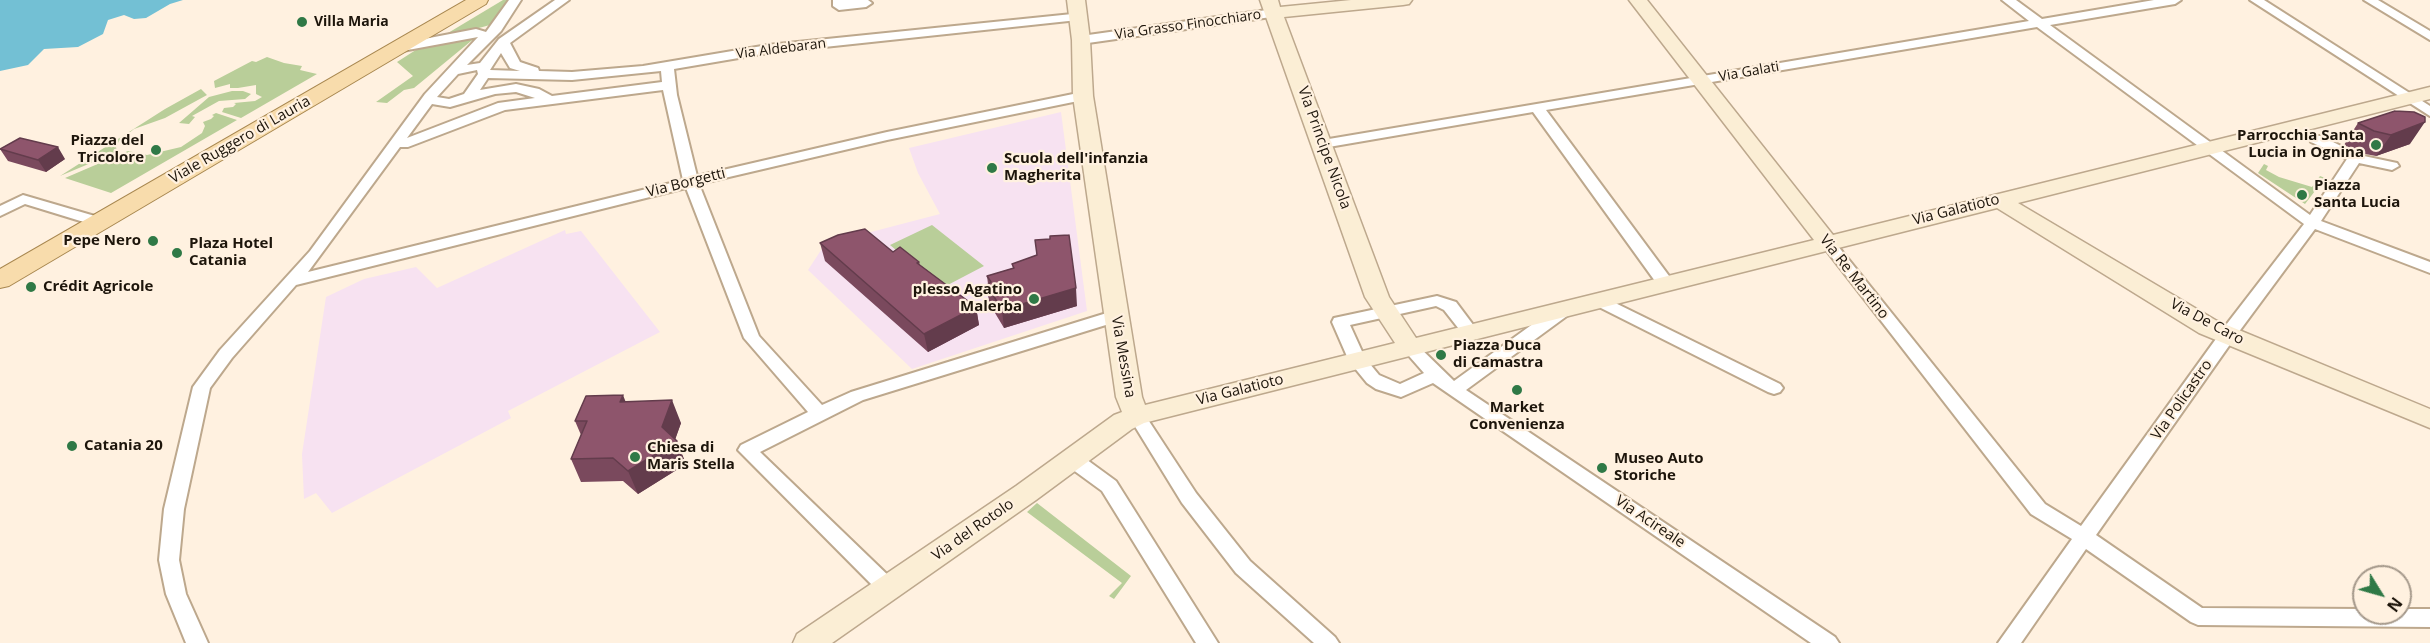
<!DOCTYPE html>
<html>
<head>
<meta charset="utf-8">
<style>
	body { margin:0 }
	#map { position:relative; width:2430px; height:643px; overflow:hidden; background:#fff1e0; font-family:"Open Sans",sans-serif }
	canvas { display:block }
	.north { position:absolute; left:2352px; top:565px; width:60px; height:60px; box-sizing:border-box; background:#fff1e0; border:2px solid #a5998b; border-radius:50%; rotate:127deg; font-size:16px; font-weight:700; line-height:24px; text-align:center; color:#1d150b }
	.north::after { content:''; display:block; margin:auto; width:21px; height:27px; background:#2f7946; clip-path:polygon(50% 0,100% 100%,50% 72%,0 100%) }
</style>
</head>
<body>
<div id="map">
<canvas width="2430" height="643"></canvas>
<div class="north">N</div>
</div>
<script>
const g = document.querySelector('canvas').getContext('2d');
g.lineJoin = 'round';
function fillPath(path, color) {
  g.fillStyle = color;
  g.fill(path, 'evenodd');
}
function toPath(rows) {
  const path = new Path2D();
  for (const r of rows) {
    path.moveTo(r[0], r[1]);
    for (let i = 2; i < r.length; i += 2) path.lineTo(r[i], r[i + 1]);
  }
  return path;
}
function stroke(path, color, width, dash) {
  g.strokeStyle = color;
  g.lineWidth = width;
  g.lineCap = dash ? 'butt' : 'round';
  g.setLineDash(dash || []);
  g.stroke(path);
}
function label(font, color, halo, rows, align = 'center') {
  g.font = font + ' "Open Sans",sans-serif';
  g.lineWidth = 4.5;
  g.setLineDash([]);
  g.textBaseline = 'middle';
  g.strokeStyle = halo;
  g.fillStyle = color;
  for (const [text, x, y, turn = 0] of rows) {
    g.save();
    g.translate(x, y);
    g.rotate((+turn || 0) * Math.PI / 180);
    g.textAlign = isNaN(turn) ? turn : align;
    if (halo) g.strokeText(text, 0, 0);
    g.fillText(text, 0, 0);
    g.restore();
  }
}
const education = toPath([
	[1061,112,1087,311,912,369,808,270,825,244,940,214,918,173,909,148],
	[565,230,566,234,581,231,660,332,508,411,511,418,332,513,316,493,304,499,302,454,326,297,364,279,416,267,437,288]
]);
const green = toPath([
	[503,0,510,0,490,25,438,39],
	[476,37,414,88,404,90,387,103,376,102,413,76,397,62,422,46],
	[267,57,284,63,302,66,300,70,317,74,241,118,222,112,224,108,233,107,236,104,234,103,255,101,262,97,256,94,256,85,238,88,230,88,230,84,215,88,214,81,252,61,256,62],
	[201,89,207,95,165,118,134,129,119,141,116,147,117,152,60,176,165,109],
	[232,91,243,91,251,94,245,99,219,101,192,116,195,117,189,124,179,123,209,97],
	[216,113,237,120,111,193,65,178,128,151,147,155,181,147,202,133,205,126,203,122,211,119,214,116,212,115],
	[2264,164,2268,166,2266,170,2279,177,2312,187,2320,176,2325,178,2305,204,2258,173],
	[932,225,984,266,942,288,890,245],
	[1037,503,1131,576,1114,599,1109,596,1122,583,1027,512]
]);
const water = toPath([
	[0,0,183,0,170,4,146,18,134,19,124,15,108,20,103,34,78,47,44,49,28,65,0,71]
]);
const street = toPath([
	[509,0,521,0,501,31,467,65,480,63,499,39,555,0,569,0,510,43,520,62,538,68,539,71,572,72,643,66,768,45,1082,13,1084,16,1078,20,768,53,674,69,677,95,697,176,887,132,1083,92,1090,96,1083,100,887,140,699,184,759,336,822,405,851,392,1110,312,1116,311,1122,312,1124,316,1122,320,863,400,760,452,895,582,898,588,895,594,888,596,881,594,738,450,741,445,808,412,744,338,686,188,296,285,232,358,210,388,184,509,179,560,186,594,208,643,186,643,166,594,159,560,164,509,193,387,220,350,310,251,425,94,478,37,397,52,393,51,391,48,393,45,476,29,486,32,509,0],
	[501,53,510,68,520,71,490,70,501,53],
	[477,70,478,74,464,94,449,99,437,97,458,74,477,70],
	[661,71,662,82,552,96,539,89,516,84,480,90,488,78,572,80,661,71],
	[663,90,683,180,308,272,400,147,408,147,505,110,663,90],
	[516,92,535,98,498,103,407,138,432,104,450,107,495,94,516,92],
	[833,0,868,0,872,3,866,7,839,10,833,6,833,0],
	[2002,0,2016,0,2042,19,2154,0,2181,0,2175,4,2050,25,2310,215,2347,159,2311,142,2309,139,2311,136,2321,136,2359,155,2397,163,2399,166,2392,170,2359,163,2321,221,2430,262,2430,273,2315,229,2238,333,2096,535,2202,608,2364,609,2364,613,2400,613,2400,609,2430,609,2430,627,2198,625,2191,622,2086,549,2021,643,1998,643,2072,539,2031,514,1823,246,1820,243,1823,240,1833,240,2045,504,2081,526,2226,325,2304,224,2037,27,1546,110,1672,280,1674,284,1672,288,1666,289,1660,288,1533,112,1323,148,1316,144,1323,140,2029,21,2002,0],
	[2250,0,2264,0,2430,106,2430,116,2250,0],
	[2364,0,2378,0,2430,31,2430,40,2364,0],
	[1274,9,1278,10,1278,16,1081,44,1075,40,1081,36,1274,9],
	[23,195,105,219,108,222,100,227,25,204,0,216,0,206,23,195],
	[1437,296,1456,302,1480,334,1478,338,1466,338,1444,310,1436,306,1350,325,1365,358,1379,375,1400,384,1424,373,1402,348,1404,344,1410,342,1416,344,1454,381,1559,305,1571,305,1573,309,1571,313,1466,390,1835,637,1839,643,1811,643,1433,383,1401,397,1376,389,1367,383,1349,361,1332,322,1334,318,1437,296],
	[1601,296,1780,384,1783,388,1780,392,1774,394,1768,392,1595,305,1593,301,1595,297,1601,296],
	[1137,410,1143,412,1196,493,1250,561,1335,637,1339,643,1314,643,1236,573,1182,503,1131,420,1128,416,1131,412,1137,410],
	[1072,452,1079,454,1116,481,1218,643,1196,643,1102,491,1065,464,1063,459,1065,454,1072,452]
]);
const secondary = toPath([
	[1067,0,1085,0,1090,40,1093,96,1142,397,1145,405,1395,343,1365,297,1260,0,1278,0,1280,7,1351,0,1412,0,1409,4,1403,5,1284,17,1389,297,1416,338,1814,240,1629,0,1647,0,1833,235,2430,87,2430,99,2018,203,2217,321,2430,409,2430,428,2199,333,1997,208,1144,423,1132,429,1036,500,832,643,793,643,797,634,1016,486,1114,415,1122,412,1116,397,1073,96,1072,40,1067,0]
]);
const primary = toPath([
	[466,0,488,0,486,4,9,286,0,288,0,269,466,0]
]);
const wall = toPath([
	[2395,111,2410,144,2376,156,2360,153,2344,145,2358,123],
	[0,149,65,159,46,172,8,161],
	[820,243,893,252,919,262,920,265,976,307,979,325,928,352,825,261],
	[1037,255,1077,306,1004,328,989,303,987,285,988,284,987,276,1013,268,1012,264],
	[626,401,681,423,675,439,686,464,638,494,623,481,581,482,571,459,581,435,575,421]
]);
const shadedWall = toPath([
	[2425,122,2410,144,2376,156,2391,135],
	[58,147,65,159,46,172,38,160],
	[1076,288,1077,306,1004,328,1002,310],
	[976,307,979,325,928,352,924,334],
	[623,395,632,418,620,402],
	[672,400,681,423,674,443,677,441,686,464,638,494,628,471,662,427]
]);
const building = toPath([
	[2395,111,2414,112,2425,117,2425,122,2391,135,2374,131,2358,123,2395,111],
	[20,138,58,147,38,160,0,149,20,138],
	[865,229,893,252,900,247,919,262,917,263,976,307,924,334,820,243,838,235,865,229],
	[1069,235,1076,288,1002,310,987,285,991,282,987,276,1014,268,1012,264,1037,255,1035,240,1050,239,1050,236,1069,235],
	[623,395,620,402,672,400,662,427,677,441,628,471,613,458,571,459,587,421,575,421,586,396,623,395]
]);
const markers = [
	[302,22,6,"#2f7946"],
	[2376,145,6,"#2f7946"],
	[156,150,6,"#2f7946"],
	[992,168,6,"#2f7946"],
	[2302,195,6,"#2f7946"],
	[153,241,6,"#2f7946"],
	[177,253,6,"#2f7946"],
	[31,287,6,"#2f7946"],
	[1034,299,6,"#2f7946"],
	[1441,355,6,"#2f7946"],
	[1517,390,6,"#2f7946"],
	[72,446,6,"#2f7946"],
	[635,457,6,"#2f7946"],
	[1602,468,6,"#2f7946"]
];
const farPoinames = [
	["Villa Maria",314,22]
];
const farStreetnames = [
	["Via Grasso Finocchiaro",1188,25,-8],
	["Via Aldebaran",781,49,-7],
	["Via Galati",1749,72,-10]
];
const poiNames = [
	["Parrocchia Santa",2364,136,"right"],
	["Lucia in Ognina",2364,153,"right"],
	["Piazza del",144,141,"right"],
	["Tricolore",144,158,"right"],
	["Scuola dell'infanzia",1004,159],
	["Magherita",1004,176],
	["Piazza",2314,186],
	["Santa Lucia",2314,203],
	["Pepe Nero",141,241,"right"],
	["Plaza Hotel",189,244],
	["Catania",189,261],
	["Crédit Agricole",43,287],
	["plesso Agatino",1022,290,"right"],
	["Malerba",1022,307,"right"],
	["Piazza Duca",1453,346],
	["di Camastra",1453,363],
	["Market",1517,408,"center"],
	["Convenienza",1517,425,"center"],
	["Catania 20",84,446],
	["Chiesa di",647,448],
	["Maris Stella",647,465],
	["Museo Auto",1614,459],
	["Storiche",1614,476]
];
const streetNames = [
	["Viale Ruggero di Lauria",240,140,-30],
	["Via Principe Nicola",1324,148,70],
	["Via Borgetti",686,183,-14],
	["Via Galatioto",1956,210,-14],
	["Via Re Martino",1854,277,52],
	["Via De Caro",2207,322,28],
	["Via Messina",1123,357,80],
	["Via Galatioto",1240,390,-14],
	["Via Policastro",2182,400,-55],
	["Via Acireale",1650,522,34],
	["Via del Rotolo",973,530,-35]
];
fillPath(education, '#f7e2f1');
fillPath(green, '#b9ce99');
fillPath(water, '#73c0d4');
stroke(street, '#bda88d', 4);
stroke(secondary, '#bda88d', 3);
stroke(primary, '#a8874f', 2);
fillPath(street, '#fff');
fillPath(secondary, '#fbeed5');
fillPath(primary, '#f8dcac');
fillPath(wall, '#7a495d');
fillPath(shadedWall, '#633c4c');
fillPath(building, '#8e556c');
stroke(building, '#633c4c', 1.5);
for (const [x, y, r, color] of markers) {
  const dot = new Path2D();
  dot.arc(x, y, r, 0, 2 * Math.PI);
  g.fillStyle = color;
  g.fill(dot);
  stroke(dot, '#fff1e0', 2);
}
label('bold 14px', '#1d150b', '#fff1e0', farPoinames, 'left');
label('14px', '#1d150b', '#fff1e0', farStreetnames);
label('bold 15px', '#1d150b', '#fff1e0', poiNames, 'left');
label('15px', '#1d150b', '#fff1e0', streetNames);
</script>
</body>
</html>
